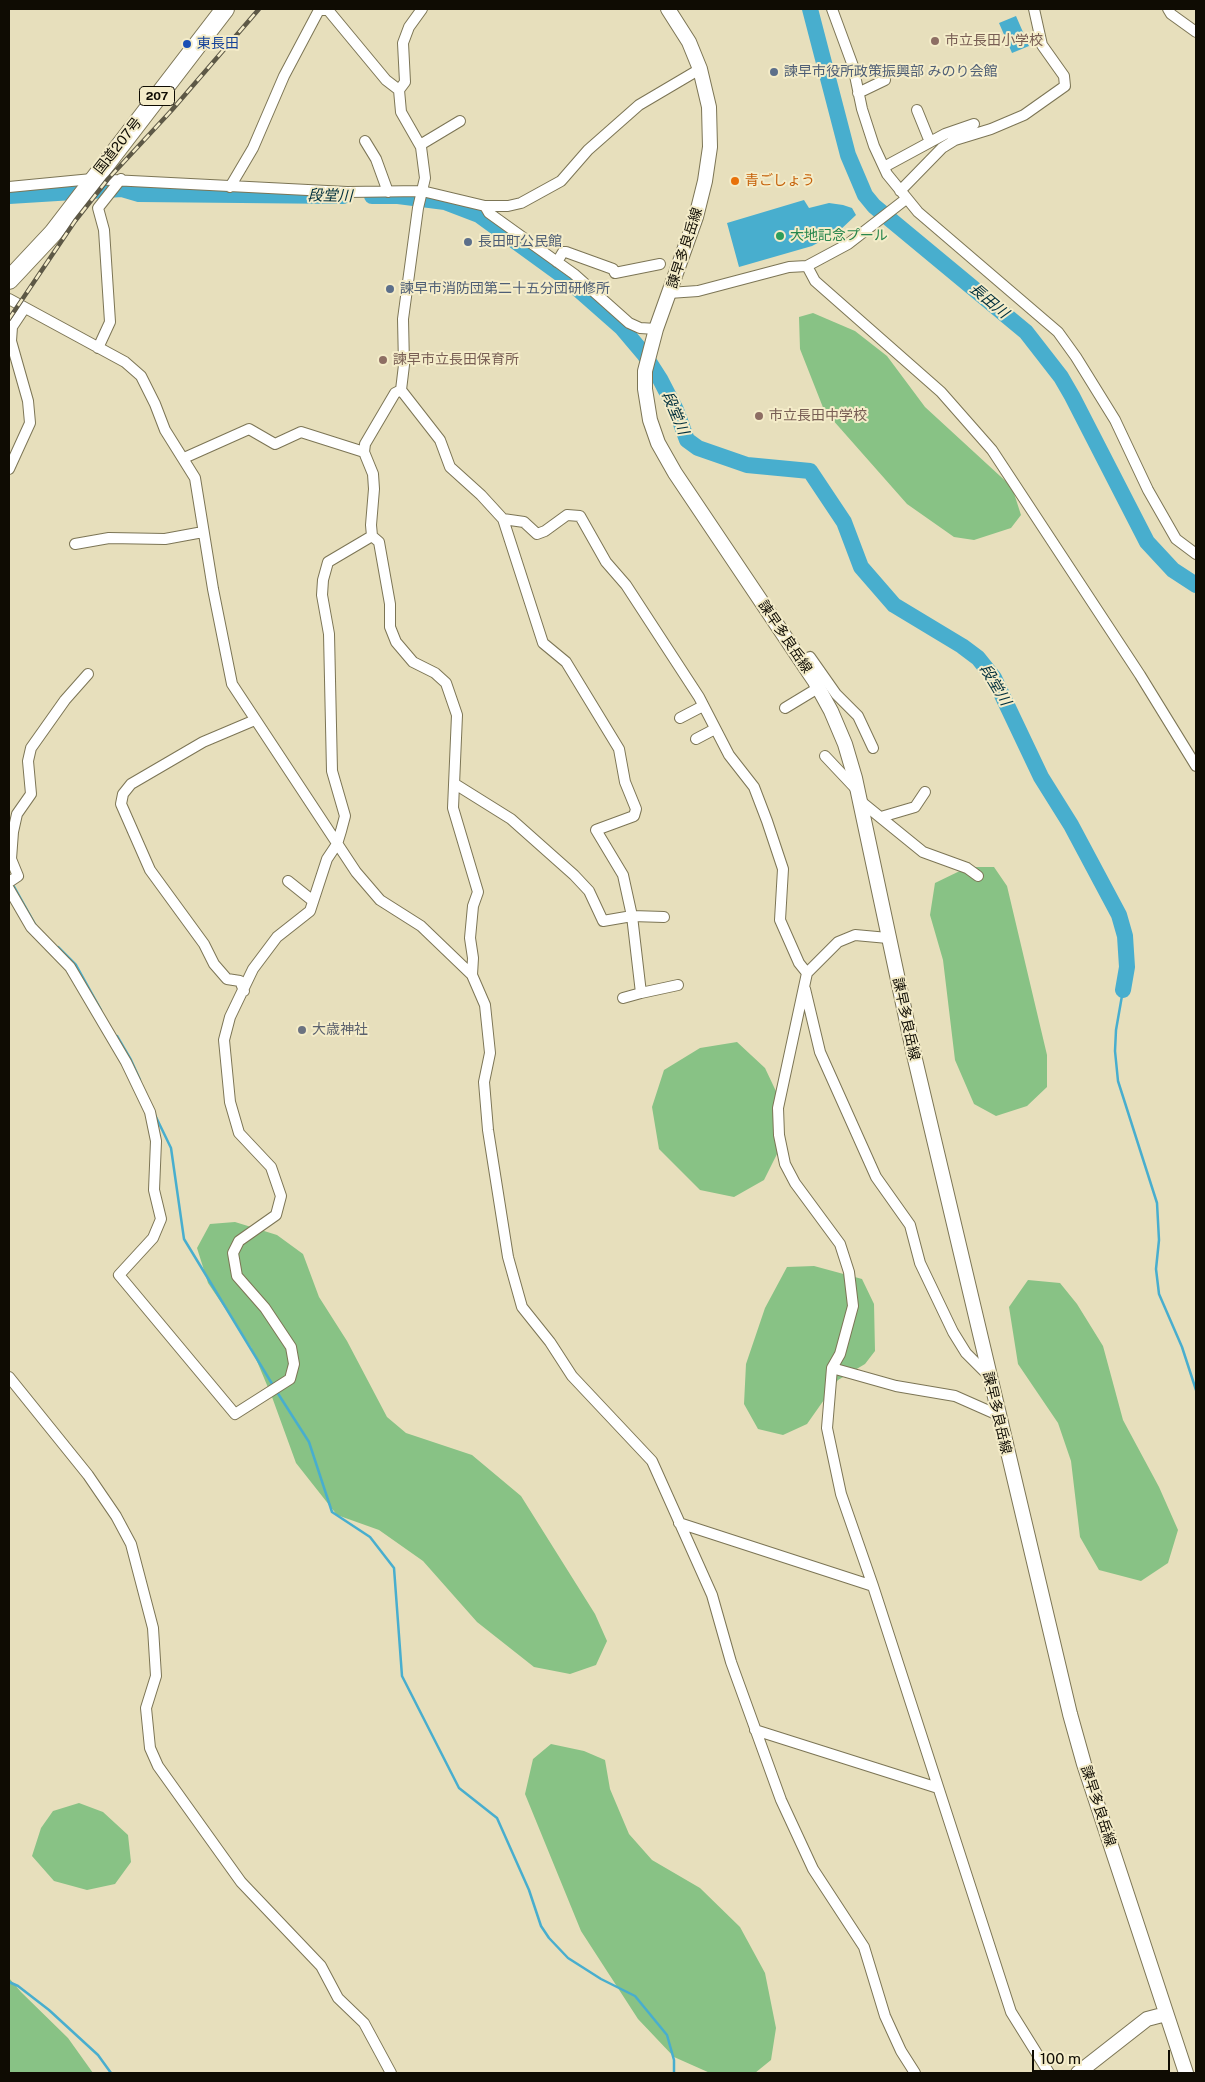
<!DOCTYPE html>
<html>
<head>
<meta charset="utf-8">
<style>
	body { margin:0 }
	#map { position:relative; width:1205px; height:2082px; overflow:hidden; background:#e7dfbc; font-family:"Public Sans",sans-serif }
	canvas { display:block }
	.frame { position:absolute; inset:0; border:10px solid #0f0c03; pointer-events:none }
	.scale { position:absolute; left:1032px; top:2050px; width:138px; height:22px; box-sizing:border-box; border:2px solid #0f0c03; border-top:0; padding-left:6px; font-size:15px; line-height:18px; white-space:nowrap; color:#0f0c03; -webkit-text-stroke:4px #f4ecc9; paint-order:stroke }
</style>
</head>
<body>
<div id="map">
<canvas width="1205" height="2082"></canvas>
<div class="frame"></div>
<div class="scale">100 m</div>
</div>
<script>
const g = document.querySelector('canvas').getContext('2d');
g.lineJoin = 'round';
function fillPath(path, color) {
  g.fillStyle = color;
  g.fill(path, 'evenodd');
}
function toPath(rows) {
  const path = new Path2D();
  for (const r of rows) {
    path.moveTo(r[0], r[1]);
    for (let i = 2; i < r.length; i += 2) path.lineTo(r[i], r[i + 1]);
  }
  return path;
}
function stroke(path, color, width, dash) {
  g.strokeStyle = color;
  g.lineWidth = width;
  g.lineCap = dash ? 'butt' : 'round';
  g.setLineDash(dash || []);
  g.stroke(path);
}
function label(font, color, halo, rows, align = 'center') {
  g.font = font + ' "Public Sans","Noto Sans JP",sans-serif';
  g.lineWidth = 4;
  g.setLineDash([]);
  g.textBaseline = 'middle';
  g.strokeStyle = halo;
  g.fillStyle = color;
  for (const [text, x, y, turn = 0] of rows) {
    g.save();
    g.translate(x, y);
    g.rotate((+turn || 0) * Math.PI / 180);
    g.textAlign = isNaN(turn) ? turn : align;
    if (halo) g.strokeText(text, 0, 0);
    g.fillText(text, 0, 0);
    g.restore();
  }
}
const forest = toPath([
	[813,313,855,331,887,356,925,407,1012,487,1021,515,1011,528,974,540,954,537,907,504,824,410,800,349,799,317],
	[968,867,994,867,1007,886,1047,1055,1047,1087,1027,1106,996,1116,974,1104,955,1060,943,960,930,915,935,883],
	[737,1042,765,1068,782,1104,782,1144,764,1180,734,1197,700,1190,659,1149,652,1107,664,1070,700,1048],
	[235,1222,277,1235,303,1254,319,1297,347,1341,387,1417,406,1433,472,1455,521,1496,595,1614,607,1641,596,1665,570,1674,534,1667,477,1622,423,1561,379,1530,337,1515,296,1463,272,1397,251,1347,208,1283,197,1248,210,1224],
	[814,1266,862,1279,874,1304,875,1351,865,1364,838,1380,807,1424,783,1435,758,1429,744,1404,746,1364,765,1308,787,1267],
	[1028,1280,1060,1283,1077,1304,1103,1346,1123,1420,1159,1487,1178,1530,1168,1563,1141,1581,1099,1570,1080,1537,1071,1461,1058,1423,1018,1364,1009,1307],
	[551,1744,584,1751,605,1760,610,1789,629,1834,652,1860,700,1888,740,1927,765,1973,776,2028,771,2060,755,2073,710,2073,674,2057,638,2019,581,1931,525,1794,533,1759],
	[79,1803,103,1812,128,1835,131,1862,115,1884,87,1890,54,1881,32,1856,41,1828,53,1811],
	[9,1978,21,1992,68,2038,93,2073,9,2073]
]);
const water = toPath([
	[1016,16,1029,46,1012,53,999,23],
	[804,200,809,208,829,203,843,205,852,208,856,215,838,232,812,246,739,267,727,223]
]);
const stream = toPath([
	[12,883,36,926],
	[58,947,76,965,101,1010],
	[1123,990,1116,1030,1115,1051,1118,1081,1157,1203,1159,1240,1156,1269,1159,1294,1182,1347,1196,1390],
	[117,1036,131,1060,140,1080],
	[155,1115,171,1148,184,1239,274,1387],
	[277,1392,309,1442,332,1512,370,1537,394,1568,402,1676,459,1788,497,1818,529,1890,541,1926,549,1938,568,1958,601,1979,635,1996,667,2035,674,2060,674,2073],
	[9,1982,18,1986,49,2010,98,2055,111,2073]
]);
const river = toPath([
	[810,9,848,155,865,195,874,206,1026,332,1061,377,1072,396,1147,542,1173,570,1196,585],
	[9,196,122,189,139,194,343,196],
	[372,196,398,196,445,202,479,215,563,276,622,328,644,354,660,379,676,410,687,440,698,448,747,465,810,471,844,522,861,567,894,605,962,646,978,658,994,678,1041,777,1071,825,1119,915,1125,936,1127,967,1123,990]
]);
const street = toPath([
	[422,9,409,27,403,43,405,82,399,90,401,112,421,147,425,178,418,208,403,319,404,365,401,390,440,440,450,467,481,495,503,519,543,643,566,662,619,749,625,782,636,809,634,816,596,830,623,875,632,916,603,921,589,891,574,875,511,819,455,784],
	[832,9,853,66,862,109,874,146,887,174,918,212,1058,332,1076,357,1115,420,1148,490,1176,539,1196,554],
	[1168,9,1171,14,1196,32],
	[858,93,885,80],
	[917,110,930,142],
	[365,141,376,159,388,192],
	[420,145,460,121],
	[884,167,945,134,974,124],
	[9,187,92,179,347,192,422,191,485,206,508,206,521,203,561,181,588,150,639,105,700,69],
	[230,187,253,148,284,76,319,10,328,10,386,80,399,90],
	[900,191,942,148,955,140,991,129,1024,115,1065,86,1064,76,1042,45,1034,9],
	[485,206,489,213,574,274,629,323,640,328,656,329],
	[557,262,563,252,566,252,613,269,615,273,660,264],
	[807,266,815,281,941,392,992,450,1140,675,1196,766],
	[669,293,698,291,789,267,807,266,848,244,906,199],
	[9,299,125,362,141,376,155,404,165,430,195,478,213,589,232,684,356,872,380,900,421,926,472,975,485,1005,490,1053,484,1082,488,1130,508,1257,522,1307,550,1342,572,1376,652,1461,712,1595,731,1662,781,1800,813,1869,864,1947,885,2016,901,2051,915,2073],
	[98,348,110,322,104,230,98,208,121,179],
	[401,390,395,393,365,444,364,452,373,474,374,489,371,525,372,536,379,542,390,604,390,627,396,642,413,662,435,673,446,683,457,715,453,808,478,892,473,906,470,938,473,958,472,975],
	[184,458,249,429,275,444,301,432,364,452],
	[9,469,30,423,28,401,11,341,12,327,24,309],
	[503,519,524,522,537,534,545,531,567,515,580,516,606,562,626,585,699,697,729,755,754,787,767,821,783,869,780,920,799,963,807,973,778,1108,779,1135,785,1164,795,1183,840,1244,849,1272,853,1306,840,1354,832,1368,827,1428,841,1494,873,1586,1011,2012,1049,2073],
	[75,544,109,538,165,539,203,532],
	[801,661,810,657,836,694,858,716,873,748],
	[785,708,818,688],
	[680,718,703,706],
	[696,739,715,729],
	[825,756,857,790],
	[859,800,923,852,967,868,978,876],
	[881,817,915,807,925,792],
	[288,881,313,901],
	[9,882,18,876,11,859,13,832,17,814,31,794,28,761,31,748,65,700,88,674],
	[9,889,31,927,70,967,126,1062,150,1112,156,1141,154,1190,161,1219,153,1238,119,1275,235,1414,290,1379,294,1364,291,1347,265,1308,237,1276,233,1253,239,1241,276,1215,281,1196,271,1167,239,1133,230,1102,224,1040,230,1017,253,969,277,937,310,911,327,859,337,844,341,831,345,816,332,771,329,634,322,595,323,580,328,562,372,536],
	[807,973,838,942,855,935,888,938],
	[805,989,820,1052,876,1177,910,1225,920,1263,953,1332,966,1353,988,1375],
	[244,991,240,981,227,979,214,964,204,944,150,870,121,804,123,794,131,784,203,742,255,720],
	[641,993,678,985],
	[623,998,641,993,632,916,664,917],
	[832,1368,896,1386,955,1396,998,1415],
	[9,1377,88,1475,116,1516,131,1544,153,1628,156,1676,146,1708,150,1748,158,1766,241,1882,321,1966,338,1998,364,2023,391,2073],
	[679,1523,873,1586],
	[755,1730,938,1788]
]);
const secondary = toPath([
	[668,9,689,42,700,69,709,107,710,147,705,181,696,217,656,329,645,371,645,389,650,420,658,443,675,473,814,680,831,711,845,744,855,778,914,1055,1070,1714,1084,1764,1186,2073],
	[1078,2073,1147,2019,1166,2014]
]);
const highway = toPath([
	[9,280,53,233,225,9]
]);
const rail = toPath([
	[9,319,75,221,108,179,171,111,259,9]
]);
const markers = [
	[935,41,5,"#8d6e63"],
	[187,44,5,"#1a4fb4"],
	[774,72,5,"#5c6f8a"],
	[735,181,5,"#e8710a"],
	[780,236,5,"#2e9e5b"],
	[468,242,5,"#5c6f8a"],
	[390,289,5,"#5c6f8a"],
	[383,360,5,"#8d6e63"],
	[759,416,5,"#8d6e63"],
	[302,1030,5,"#6b7280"]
];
const shields = [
	[157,96,35]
];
const shieldNames = [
	["207",157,96]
];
const educationNames = [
	["市立長田小学校",945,41],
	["諫早市立長田保育所",393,360],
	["市立長田中学校",769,416]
];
const transitNames = [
	["東長田",197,44]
];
const serviceNames = [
	["諫早市役所政策振興部 みのり会館",784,72],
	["長田町公民館",478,242],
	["諫早市消防団第二十五分団研修所",400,289]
];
const streetNames = [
	["国道207号",118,146,-52],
	["諫早多良岳線",685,248,-72],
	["諫早多良岳線",785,637,56],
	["諫早多良岳線",906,1019,78],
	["諫早多良岳線",997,1413,77],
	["諫早多良岳線",1098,1806,72]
];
const foodNames = [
	["青ごしょう",745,181]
];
const leisureNames = [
	["大地記念プール",790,236]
];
const worshipNames = [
	["大歳神社",312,1030]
];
const waterNames = [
	["段堂川",330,196,1],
	["長田川",989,301,40],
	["段堂川",675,413,67],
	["段堂川",995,685,59]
];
fillPath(forest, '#88c285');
fillPath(water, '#48aece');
stroke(stream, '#48aece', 2.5);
stroke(river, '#48aece', 16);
stroke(street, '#7c7555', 12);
stroke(secondary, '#7c7555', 16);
stroke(highway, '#7c7555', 20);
stroke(street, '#fff', 10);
stroke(secondary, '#fff', 14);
stroke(highway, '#fff', 18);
stroke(rail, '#5d5846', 4.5);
stroke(rail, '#f4ecc9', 2.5, [8]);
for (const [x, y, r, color] of markers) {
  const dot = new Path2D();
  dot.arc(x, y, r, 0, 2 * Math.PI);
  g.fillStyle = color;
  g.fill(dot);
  stroke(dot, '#f4ecc9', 2);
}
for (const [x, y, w] of shields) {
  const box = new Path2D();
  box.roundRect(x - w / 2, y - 9.5, w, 19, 4);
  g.fillStyle = '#f4ecc9';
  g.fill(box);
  stroke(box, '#0f0c03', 1);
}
label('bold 12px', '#0f0c03', null, shieldNames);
label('14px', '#785e54', '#f4ecc9', educationNames, 'left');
label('14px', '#164399', '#f4ecc9', transitNames, 'left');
label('14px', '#4e5e75', '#f4ecc9', serviceNames, 'left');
label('14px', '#0f0c03', '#f4ecc9', streetNames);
label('14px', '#c56008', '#f4ecc9', foodNames, 'left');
label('14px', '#27864d', '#f4ecc9', leisureNames, 'left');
label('14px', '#5b616d', '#f4ecc9', worshipNames, 'left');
label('italic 15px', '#002f3c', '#f4ecc9', waterNames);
</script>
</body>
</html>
